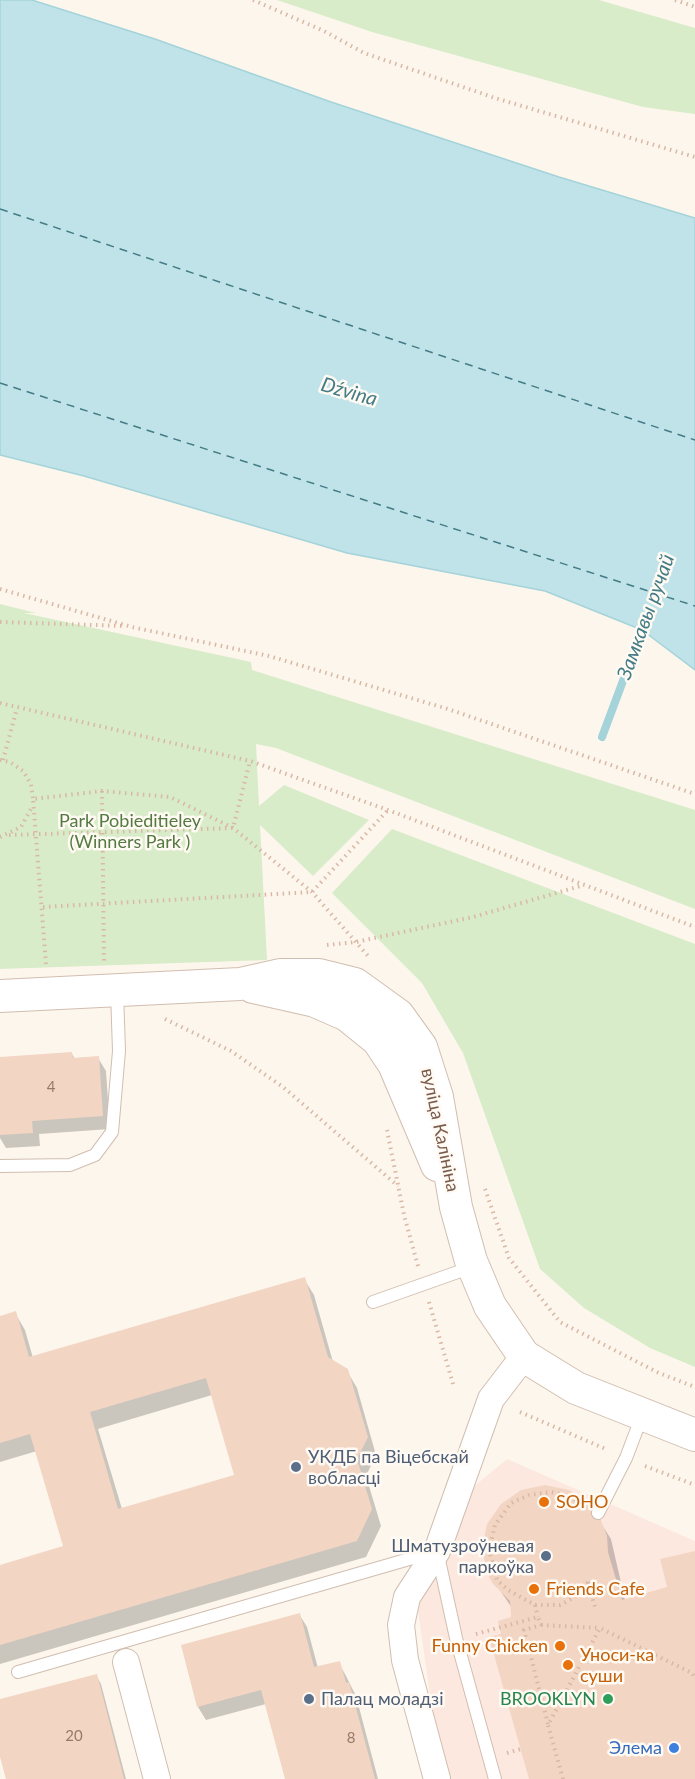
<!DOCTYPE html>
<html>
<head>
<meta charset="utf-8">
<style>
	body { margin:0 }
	canvas { display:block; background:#fdf6ec }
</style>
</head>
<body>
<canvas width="695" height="1779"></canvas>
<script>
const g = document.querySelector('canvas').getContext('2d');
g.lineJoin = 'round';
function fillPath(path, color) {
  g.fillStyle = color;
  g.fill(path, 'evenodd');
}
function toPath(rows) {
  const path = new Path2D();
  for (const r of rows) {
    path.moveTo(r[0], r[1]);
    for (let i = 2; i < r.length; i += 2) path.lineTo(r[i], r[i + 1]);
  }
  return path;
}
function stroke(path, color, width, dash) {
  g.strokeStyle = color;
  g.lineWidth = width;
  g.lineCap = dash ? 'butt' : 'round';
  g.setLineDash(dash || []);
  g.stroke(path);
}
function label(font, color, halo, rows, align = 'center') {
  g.font = font + ' Lato,sans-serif';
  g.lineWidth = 5;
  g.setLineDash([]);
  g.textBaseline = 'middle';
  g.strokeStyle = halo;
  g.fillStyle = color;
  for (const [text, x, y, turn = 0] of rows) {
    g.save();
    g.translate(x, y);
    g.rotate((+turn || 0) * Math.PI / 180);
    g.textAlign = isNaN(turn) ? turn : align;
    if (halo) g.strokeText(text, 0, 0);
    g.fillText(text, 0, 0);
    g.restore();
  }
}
const commercial = toPath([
	[507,1459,695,1541,695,1779,442,1779,417,1604,472,1488]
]);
const green = toPath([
	[277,0,599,0,695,28,695,114,643,107,372,32],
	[0,604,36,613,24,613,251,662,252,670,695,810,695,909,276,748,256,744,259,806,284,785,369,820,313,876,260,825,267,960,0,969],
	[392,829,695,944,695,1367,650,1348,584,1308,540,1269,463,1053,422,983,332,893]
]);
const water = toPath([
	[0,0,32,0,155,39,331,102,559,177,695,218,695,670,642,630,545,591,347,553,84,476,0,455,0,0]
]);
const shadow = toPath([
	[72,1054,75,1059,98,1058,106,1071,110,1129,39,1134,40,1146,6,1148,0,1138,0,1059],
	[304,1279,314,1295,333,1362,347,1371,357,1388,376,1455,366,1476,381,1526,366,1557,0,1664,0,1566,65,1547,37,1451,0,1462,0,1317,15,1313,25,1330,33,1358],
	[212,1395,236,1476,122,1509,98,1429],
	[589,1505,611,1539,625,1600,669,1588,695,1553,695,1779,531,1779,502,1635,513,1619,512,1608,497,1586],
	[299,1614,307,1627,318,1668,339,1663,346,1676,356,1696,378,1779,286,1779,266,1704,206,1720,198,1707],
	[96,1675,101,1684,126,1779,7,1779,0,1751,0,1700]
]);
const stream = toPath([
	[602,737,645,622]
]);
const ferry = toPath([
	[0,209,695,440],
	[0,383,695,606]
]);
const building = toPath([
	[72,1052,73,1058,99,1056,103,1116,32,1121,33,1133,0,1135,0,1057],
	[305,1277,328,1357,348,1369,368,1437,357,1459,372,1509,357,1541,0,1645,0,1565,63,1546,30,1434,0,1443,0,1316,16,1311,29,1357],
	[206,1378,234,1475,118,1509,90,1412],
	[545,1485,569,1490,580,1496,598,1513,607,1536,608,1552,622,1600,667,1587,660,1559,695,1551,695,1779,529,1779,489,1637,501,1634,498,1621,511,1617,510,1601,493,1584,487,1573,482,1549,487,1524,501,1504,521,1490],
	[300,1613,314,1667,340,1661,346,1683,349,1682,375,1779,285,1779,261,1690,197,1707,181,1645],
	[97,1674,124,1779,6,1779,0,1757,0,1699]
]);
const path = toPath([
	[253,0,324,31,364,53,495,98,695,157],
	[675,0,695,7],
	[0,589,132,627,269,656,448,709,695,794],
	[0,622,125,626],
	[0,703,250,761,388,810,695,927],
	[0,760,10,762,23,771,31,784,33,799],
	[3,760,17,708],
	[102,791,104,961],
	[9,835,233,828,250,761],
	[0,837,21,827,32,807],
	[43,907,312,892,388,810],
	[327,945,356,942,473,917,584,885],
	[46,964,33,799,102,791,170,797,233,828,312,892,368,956],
	[165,1019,231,1051,283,1087,398,1186],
	[387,1130,404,1215,418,1266],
	[485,1189,509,1258,560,1322,659,1373,695,1387],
	[429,1302,453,1384],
	[520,1412,608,1450],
	[645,1466,695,1485],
	[581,1503,569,1496,551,1492,529,1495,511,1503,495,1525,489,1550,497,1580,508,1590,535,1605,560,1605,575,1597,588,1582],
	[588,1582,595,1607],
	[535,1605,538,1617],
	[541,1625,600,1628],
	[476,1634,538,1617,541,1625,524,1630,548,1724],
	[507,1753,521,1749],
	[563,1779,548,1725,600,1628,692,1673,695,1678]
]);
const service = toPath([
	[0,1166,70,1165,95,1155,112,1132,119,1051,117,992],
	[373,1302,472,1267],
	[598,1513,626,1458,642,1416],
	[18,1672,437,1551,456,1638,495,1779]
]);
const minor = toPath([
	[126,1662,157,1779],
	[437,1779,405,1660,401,1625,407,1597,437,1551,491,1399,524,1356]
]);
const tertiary = toPath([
	[253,987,315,1001,347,1015,378,1040,394,1064,437,1165],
	[0,996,240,984,280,975,319,975,355,984,398,1015,421,1047,437,1097,456,1207,471,1261,490,1306,524,1356,576,1388,695,1435]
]);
const markers = [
	[296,1467,6,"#5c6f8a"],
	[544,1502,6,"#e8710a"],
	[546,1556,6,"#5c6f8a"],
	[534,1589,6,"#e8710a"],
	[560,1646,6,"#e8710a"],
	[568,1665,6,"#e8710a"],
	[309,1699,6,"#5c6f8a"],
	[608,1699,6,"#2e9e5b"],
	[674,1748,6,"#3f7fe0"]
];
const numberNames = [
	["4",51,1087],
	["20",74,1736],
	["8",351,1738]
];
const parkNames = [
	["Park Pobieditieley",130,821],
	["(Winners Park )",130,842]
];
const streetNames = [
	["вуліца Калініна",440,1130,78]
];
const serviceNames = [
	["УКДБ па Віцебскай",308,1457],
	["вобласці",308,1478],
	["Шматузроўневая",534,1546,"right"],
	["паркоўка",534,1567,"right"],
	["Палац моладзі",321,1699]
];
const foodNames = [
	["SOHO",556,1502],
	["Friends Cafe",546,1589],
	["Funny Chicken",548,1646,"right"],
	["Уноси-ка",580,1655],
	["суши",580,1676]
];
const leisureNames = [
	["BROOKLYN",596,1699]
];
const shopNames = [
	["Элема",662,1748]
];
const waterNames = [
	["Dźvina",349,392,16],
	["Замкавы ручай",646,617,-70]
];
fillPath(commercial, '#fde8e0');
fillPath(green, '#d8ecc9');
fillPath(water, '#bfe3e8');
stroke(water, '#a5d3da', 1.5);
fillPath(shadow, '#0003');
stroke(stream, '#a5d3da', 8);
stroke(ferry, '#437c86', 1.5, [8, 6]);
fillPath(building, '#f3d5c3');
stroke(service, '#d1beb0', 14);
stroke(minor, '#d1beb0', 28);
stroke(tertiary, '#d1beb0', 34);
stroke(path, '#d9b8a5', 4, [1.5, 4.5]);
stroke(service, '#fff', 12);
stroke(minor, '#fff', 26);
stroke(tertiary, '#fff', 32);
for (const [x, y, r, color] of markers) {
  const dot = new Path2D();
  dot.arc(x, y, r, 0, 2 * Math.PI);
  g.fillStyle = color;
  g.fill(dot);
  stroke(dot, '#fffaf3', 2);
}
label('15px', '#987a6a', null, numberNames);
label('18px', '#537a41', '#fffaf3', parkNames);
label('18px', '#7a5c4d', '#fffaf3', streetNames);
label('18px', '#4e5e75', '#fffaf3', serviceNames, 'left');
label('18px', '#c56008', '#fffaf3', foodNames, 'left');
label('18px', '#27864d', '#fffaf3', leisureNames, 'right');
label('18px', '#366cbe', '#fffaf3', shopNames, 'right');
label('italic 20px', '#437c86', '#fffaf3', waterNames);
</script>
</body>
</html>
